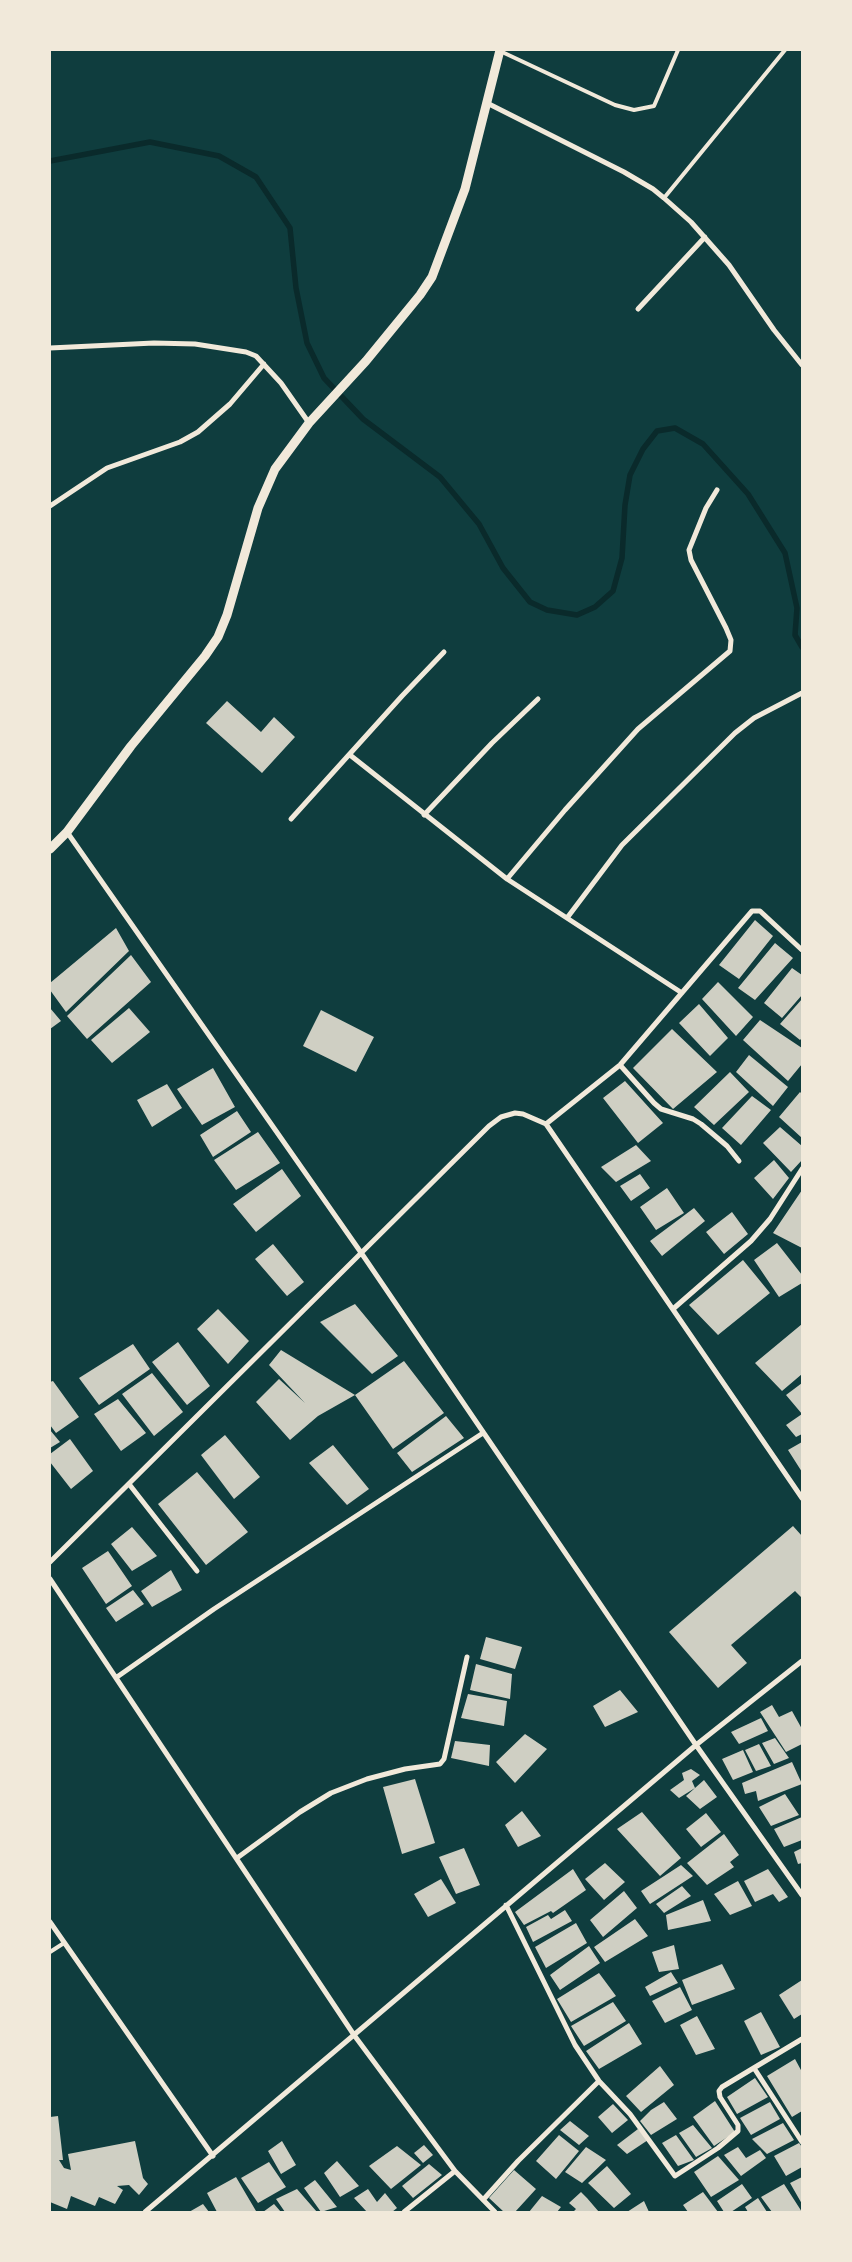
<!DOCTYPE html>
<html>
<head>
<meta charset="utf-8">
<style>
	body { margin:0 }
	#map { position:relative; width:852px; height:2262px; overflow:hidden; background:#0f3d3e; font-family:Karla,sans-serif }
	canvas { display:block }
	.frame { position:absolute; inset:0; border:51px solid #f1e9da; pointer-events:none }
</style>
</head>
<body>
<div id="map">
<canvas width="852" height="2262"></canvas>
<div class="frame"></div>
</div>
<script>
const g = document.querySelector('canvas').getContext('2d');
g.lineJoin = 'round';
function toPath(rows) {
  const path = new Path2D();
  for (const r of rows) {
    path.moveTo(r[0], r[1]);
    for (let i = 2; i < r.length; i += 2) path.lineTo(r[i], r[i + 1]);
  }
  return path;
}
function stroke(path, color, width, dash) {
  g.strokeStyle = color;
  g.lineWidth = width;
  g.lineCap = dash ? 'butt' : 'round';
  g.setLineDash(dash || []);
  g.stroke(path);
}
function fillPath(path, color) {
  g.fillStyle = color;
  g.fill(path, 'evenodd');
}
const stream = toPath([
	[50,161,150,142,219,156,256,177,290,228,296,288,307,343,324,378,363,419,440,477,479,524,503,568,530,602,547,610,577,615,595,607,613,591,622,558,625,505,630,475,643,449,657,431,675,428,703,444,748,494,785,553,797,608,795,635,802,647]
]);
const building = toPath([
	[227,701,261,732,274,717,295,737,262,773,206,723],
	[755,920,773,936,739,979,719,965],
	[116,928,129,951,66,1012,50,990,50,983],
	[775,943,793,958,755,1000,738,988],
	[131,955,151,982,87,1039,67,1016],
	[792,968,802,975,802,995,782,1018,764,1003],
	[718,982,753,1017,736,1036,702,999],
	[802,999,802,1038,800,1040,780,1024],
	[699,1004,728,1038,710,1056,679,1023],
	[50,1008,61,1021,50,1029],
	[129,1008,150,1032,112,1063,91,1040],
	[321,1010,374,1037,356,1072,303,1046],
	[760,1020,802,1048,802,1064,788,1081,743,1040],
	[672,1029,717,1072,673,1109,633,1068],
	[749,1055,788,1087,773,1106,736,1072],
	[213,1068,235,1107,202,1125,177,1089],
	[730,1072,749,1092,714,1125,694,1107],
	[625,1081,663,1123,638,1143,603,1098],
	[167,1084,182,1108,152,1127,137,1100],
	[800,1092,802,1094,802,1138,779,1117],
	[752,1096,771,1110,741,1145,722,1128],
	[237,1111,251,1132,213,1157,200,1135],
	[780,1127,802,1146,802,1160,791,1172,763,1143],
	[258,1132,280,1163,236,1190,214,1160],
	[636,1145,651,1161,616,1182,601,1167],
	[774,1160,789,1178,773,1199,754,1178],
	[282,1169,301,1196,256,1232,233,1204],
	[640,1174,650,1188,631,1201,620,1186],
	[667,1188,684,1213,656,1230,640,1207],
	[802,1190,802,1248,773,1233],
	[694,1208,705,1221,662,1256,650,1241],
	[732,1212,748,1234,724,1254,706,1232],
	[777,1243,802,1275,802,1283,779,1297,754,1260],
	[273,1244,304,1282,287,1296,255,1259],
	[743,1260,770,1293,718,1335,689,1305],
	[355,1304,398,1356,372,1374,320,1322],
	[218,1309,249,1341,228,1364,197,1329],
	[802,1324,802,1374,782,1391,755,1363],
	[178,1342,210,1386,187,1405,152,1362],
	[133,1344,150,1369,99,1405,79,1378],
	[281,1350,355,1395,318,1416,290,1440,256,1402,279,1379,305,1403,269,1365],
	[404,1361,444,1413,393,1449,355,1395],
	[152,1373,183,1412,154,1436,122,1394],
	[53,1381,79,1417,56,1433,50,1425,50,1382],
	[802,1383,802,1434,796,1437,786,1425,802,1414,786,1395],
	[118,1399,146,1433,121,1451,94,1414],
	[446,1416,464,1438,412,1472,397,1453],
	[50,1430,60,1442,50,1448],
	[225,1435,260,1477,234,1499,201,1455],
	[70,1439,93,1471,71,1489,50,1462,50,1454],
	[802,1442,802,1472,788,1450],
	[333,1445,369,1489,347,1505,309,1463],
	[197,1472,248,1532,206,1565,158,1504],
	[793,1526,802,1536,802,1598,795,1591,731,1645,747,1663,718,1688,669,1632],
	[132,1527,157,1556,132,1571,111,1544],
	[108,1551,132,1586,106,1604,82,1568],
	[171,1570,182,1590,152,1607,141,1591],
	[133,1590,144,1604,116,1622,106,1608],
	[486,1637,522,1647,515,1669,480,1659],
	[476,1664,512,1674,510,1699,470,1690],
	[620,1690,638,1712,605,1727,593,1706],
	[468,1694,507,1701,504,1726,461,1718],
	[772,1705,779,1717,792,1711,802,1729,802,1744,786,1752,760,1712],
	[761,1718,768,1731,739,1744,731,1732],
	[525,1734,547,1749,515,1783,496,1762],
	[775,1738,789,1758,774,1764,762,1743],
	[455,1741,490,1745,489,1766,451,1758],
	[759,1744,771,1766,756,1771,745,1750],
	[743,1750,753,1772,733,1780,722,1759],
	[792,1762,802,1784,758,1801,756,1791,745,1794,742,1783],
	[691,1769,700,1775,692,1781,695,1788,679,1798,670,1790,684,1780,682,1773],
	[415,1779,435,1843,402,1854,383,1787],
	[704,1780,717,1797,700,1809,686,1796],
	[785,1794,799,1815,771,1826,759,1807],
	[522,1811,541,1836,518,1847,505,1825],
	[642,1812,681,1858,660,1876,617,1829],
	[706,1813,721,1832,701,1847,686,1829],
	[802,1817,802,1840,784,1847,774,1829],
	[724,1834,739,1855,730,1862,734,1867,707,1885,687,1863],
	[464,1848,480,1885,456,1894,439,1857],
	[802,1848,802,1863,798,1864,794,1852],
	[605,1863,625,1882,604,1900,585,1879],
	[681,1865,693,1876,650,1904,641,1891],
	[573,1869,586,1890,553,1913,551,1911,524,1925,515,1912],
	[768,1869,788,1897,779,1902,773,1894,755,1902,744,1881],
	[441,1879,456,1903,428,1917,414,1894],
	[738,1881,752,1906,730,1915,714,1894],
	[682,1886,691,1896,664,1913,656,1904],
	[624,1891,637,1908,603,1937,590,1920],
	[703,1900,711,1921,668,1930,666,1915],
	[565,1910,572,1921,533,1942,526,1927,548,1915,551,1919],
	[635,1919,648,1936,605,1962,594,1947],
	[576,1923,587,1943,546,1968,535,1947],
	[674,1945,679,1969,659,1972,652,1952],
	[589,1946,600,1963,560,1990,550,1975],
	[722,1964,735,1989,692,2005,682,1980],
	[671,1972,678,1983,650,1996,645,1987],
	[599,1973,616,1996,571,2022,557,1999],
	[802,1980,802,2014,794,2019,779,1995],
	[680,1987,692,2010,665,2023,652,2001],
	[613,2002,626,2021,584,2046,571,2026],
	[761,2012,780,2047,761,2055,744,2021],
	[697,2016,715,2049,696,2055,680,2025],
	[629,2023,642,2044,599,2069,586,2051],
	[795,2059,802,2072,802,2111,792,2117,767,2076],
	[660,2066,674,2085,641,2112,626,2096],
	[755,2078,768,2097,737,2114,727,2097],
	[715,2101,735,2132,714,2146,693,2117],
	[664,2102,677,2119,651,2135,640,2121,651,2110],
	[770,2102,780,2119,751,2135,740,2118],
	[613,2104,628,2120,612,2133,598,2117],
	[58,2116,63,2160,59,2160,64,2168,71,2170,68,2154,135,2141,143,2178,148,2184,139,2195,129,2185,117,2186,123,2190,115,2204,99,2197,95,2206,71,2196,67,2209,50,2202,50,2117],
	[570,2121,589,2136,579,2145,560,2130],
	[783,2123,794,2140,767,2154,752,2139],
	[693,2125,712,2148,696,2157,679,2133],
	[638,2129,648,2140,627,2154,617,2145],
	[559,2135,579,2151,556,2179,536,2161],
	[676,2135,694,2160,678,2166,662,2143],
	[282,2141,296,2165,281,2174,268,2151],
	[799,2143,802,2147,802,2167,786,2176,774,2156],
	[424,2145,433,2155,423,2163,414,2153],
	[397,2146,421,2165,391,2189,369,2166],
	[586,2147,606,2160,582,2183,565,2172],
	[738,2147,746,2158,760,2150,766,2158,741,2176,724,2155],
	[718,2156,739,2180,711,2197,694,2172],
	[337,2161,359,2186,340,2197,324,2173],
	[269,2162,286,2187,258,2203,241,2178],
	[429,2164,442,2175,413,2198,402,2186],
	[607,2166,631,2194,614,2208,588,2183],
	[514,2170,536,2189,515,2212,504,2212,489,2198],
	[236,2177,256,2211,217,2212,207,2193],
	[802,2177,802,2204,790,2183],
	[315,2180,337,2207,321,2212,304,2188],
	[742,2184,752,2198,731,2212,724,2212,717,2201],
	[784,2184,802,2212,772,2212,761,2197],
	[297,2189,317,2212,285,2212,276,2199],
	[368,2189,377,2202,385,2193,397,2208,392,2212,367,2212,354,2198],
	[581,2192,587,2198,599,2212,573,2212,576,2209,569,2203],
	[703,2192,718,2212,688,2212,683,2205],
	[542,2196,561,2207,557,2212,529,2212],
	[758,2198,767,2212,748,2212,745,2207],
	[644,2201,649,2212,627,2212],
	[203,2204,209,2212,189,2212],
	[274,2204,281,2212,263,2212]
]);
const service = toPath([
	[500,51,615,105,634,110,654,106,678,50],
	[664,198,785,50],
	[50,1952,64,1943]
]);
const minor = toPath([
	[487,103,624,172,653,189,664,198,691,222,729,265,774,330,802,365],
	[638,309,705,237],
	[50,348,154,343,195,344,246,352,256,356,281,383,309,423],
	[50,506,107,468,180,442,198,432,230,404,264,364],
	[350,755,507,879,682,993],
	[424,815,492,743,538,699],
	[291,819,402,696,444,652],
	[67,832,362,1254,696,1745,802,1895],
	[507,879,565,810,638,729,730,651,731,640,726,628,691,560,689,550,706,508,717,490],
	[567,918,622,845,735,733,754,718,802,693],
	[620,1065,654,1103,661,1109,693,1119,701,1124,727,1146,739,1161],
	[546,1124,802,1498],
	[546,1124,620,1065,752,911,760,911,802,950],
	[673,1309,751,1241,770,1219,802,1169],
	[129,1484,197,1571],
	[50,1562,489,1126,501,1117,515,1113,523,1114,546,1124],
	[50,1579,354,2035,455,2171,495,2212],
	[117,1677,214,1609,483,1433],
	[237,1858,300,1812,331,1793,367,1779,405,1769,440,1764,444,1759,467,1657],
	[506,1905,575,2045,599,2081,630,2114,675,2176,718,2148,738,2131,738,2125,720,2097,719,2091,722,2087,802,2039],
	[50,1922,213,2156],
	[754,2068,802,2142],
	[483,2200,518,2161,599,2081],
	[145,2212,696,1745,802,1661],
	[404,2212,455,2171]
]);
const tertiary = toPath([
	[50,849,67,832,131,746,205,656,218,637,227,615,258,508,275,469,309,423,366,361,420,295,432,277,465,189,500,50]
]);
stroke(stream, '#0a2a2b', 5.5);
fillPath(building, '#cfcfc3');
stroke(service, '#f1e9da', 4);
stroke(minor, '#f1e9da', 5);
stroke(tertiary, '#f1e9da', 9);
</script>
</body>
</html>
